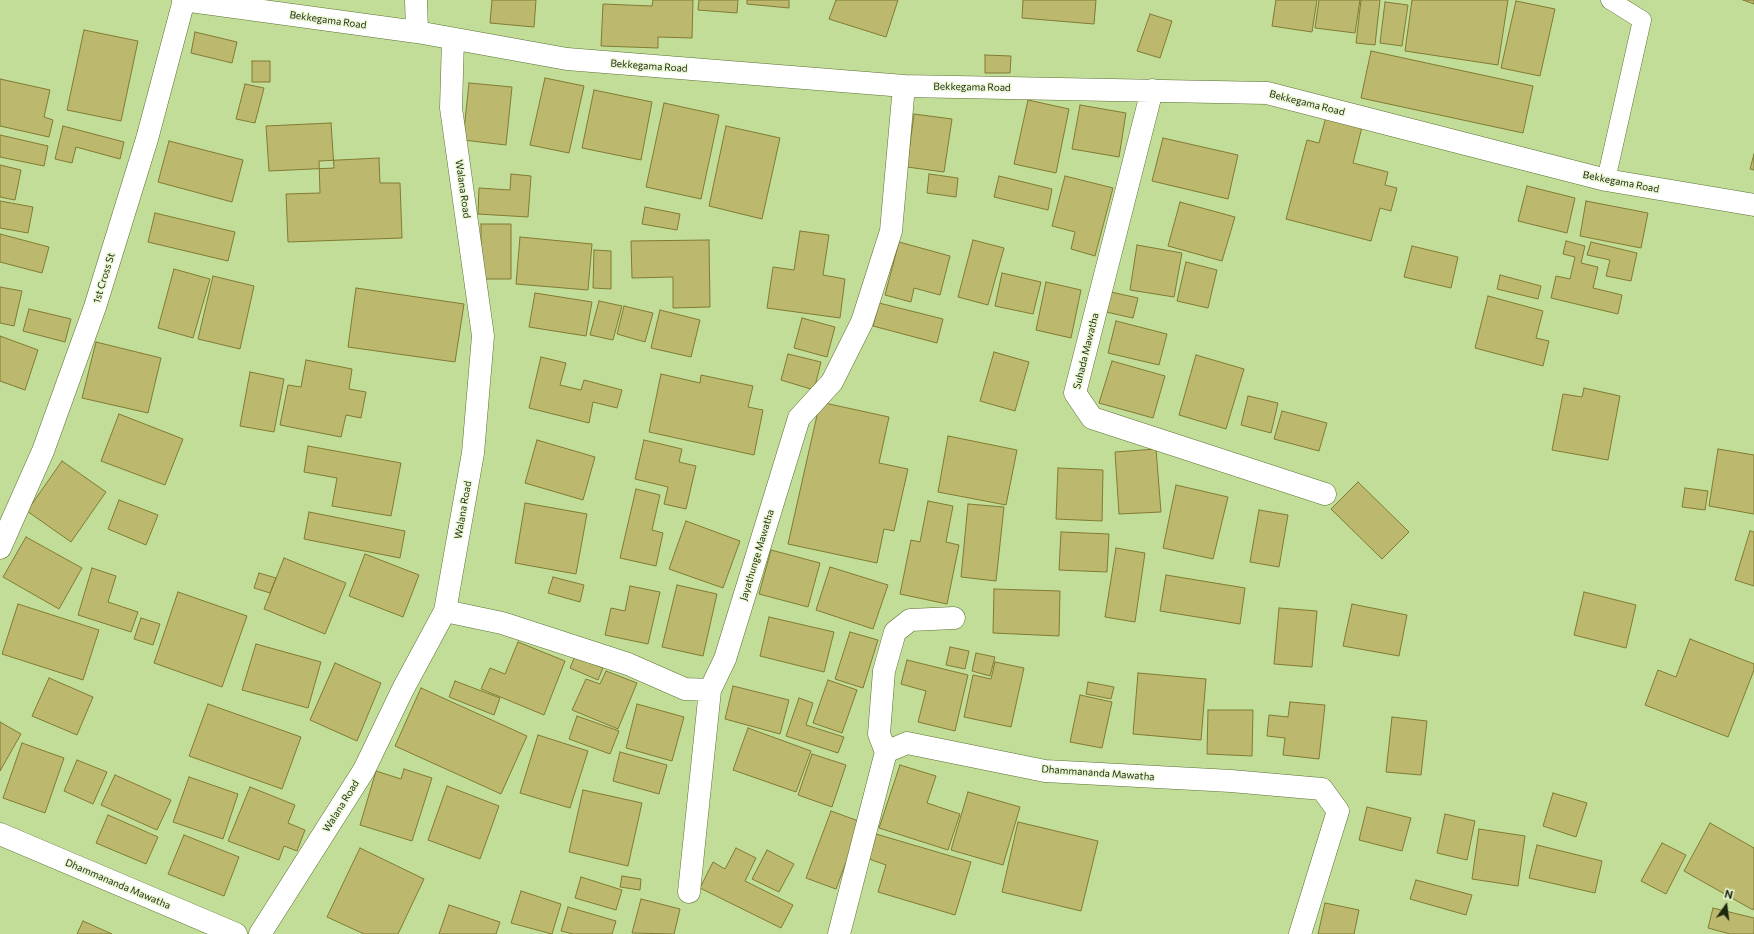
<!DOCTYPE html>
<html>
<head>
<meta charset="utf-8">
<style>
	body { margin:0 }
	#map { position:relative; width:1754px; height:934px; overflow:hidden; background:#c2dd98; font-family:Commissioner,sans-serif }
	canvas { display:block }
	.north { position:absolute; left:1706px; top:886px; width:40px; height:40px; -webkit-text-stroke:3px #eaf8d6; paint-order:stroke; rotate:14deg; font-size:11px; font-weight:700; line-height:16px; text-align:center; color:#1e280c }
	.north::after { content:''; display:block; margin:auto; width:14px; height:18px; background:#1e280c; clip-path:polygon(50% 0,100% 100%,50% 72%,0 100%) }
</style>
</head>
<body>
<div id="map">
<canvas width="1754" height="934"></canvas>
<div class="north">N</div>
</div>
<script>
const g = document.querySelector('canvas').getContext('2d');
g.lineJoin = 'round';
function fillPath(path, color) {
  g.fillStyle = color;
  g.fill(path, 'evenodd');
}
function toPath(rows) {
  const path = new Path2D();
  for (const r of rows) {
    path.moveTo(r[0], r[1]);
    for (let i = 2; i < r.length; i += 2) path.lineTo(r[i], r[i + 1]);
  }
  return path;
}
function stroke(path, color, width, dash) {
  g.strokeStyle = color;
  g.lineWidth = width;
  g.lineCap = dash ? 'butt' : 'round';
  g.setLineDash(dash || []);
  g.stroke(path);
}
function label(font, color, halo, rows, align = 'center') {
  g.font = font + ' Commissioner,sans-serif';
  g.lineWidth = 3;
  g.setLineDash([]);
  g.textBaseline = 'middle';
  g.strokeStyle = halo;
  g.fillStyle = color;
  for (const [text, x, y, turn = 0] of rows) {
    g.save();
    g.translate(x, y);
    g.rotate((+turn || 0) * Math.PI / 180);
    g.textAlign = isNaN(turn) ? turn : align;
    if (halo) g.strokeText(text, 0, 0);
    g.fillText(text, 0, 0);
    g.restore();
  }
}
const building = toPath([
	[492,0,536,0,534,27,490,23,492,0],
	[653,0,693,0,692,38,658,37,658,48,601,46,603,4,652,6,653,0],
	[699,0,738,0,737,13,698,10,699,0],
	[747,0,789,0,789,8,747,4,747,0],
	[836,0,898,0,886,37,829,19,836,0],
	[1023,0,1096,0,1094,24,1022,18,1023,0],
	[1276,0,1317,0,1312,32,1272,26,1276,0],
	[1319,0,1360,0,1355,33,1315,28,1319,0],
	[1361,0,1380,0,1375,45,1356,43,1361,0],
	[1412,0,1508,0,1498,65,1405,51,1412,0],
	[1743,0,1754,0,1754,4,1743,0],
	[1516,1,1555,9,1540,76,1501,68,1516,1],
	[1385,2,1408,5,1402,46,1380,43,1385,2],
	[1150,14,1172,21,1160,58,1137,51,1150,14],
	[84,30,138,41,121,121,67,110,84,30],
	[195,32,237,42,232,63,191,53,195,32],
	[1371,51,1533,86,1523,133,1361,98,1371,51],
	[985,55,1011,56,1010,73,985,73,985,55],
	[252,61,270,61,270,82,252,82,252,61],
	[545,78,584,86,569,153,530,145,545,78],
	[0,79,50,90,44,117,53,120,49,137,0,126,0,79],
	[469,83,512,87,506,145,463,140,469,83],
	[245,84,264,88,255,123,236,119,245,84],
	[594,90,652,102,641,160,582,148,594,90],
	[1028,100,1069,109,1056,173,1014,164,1028,100],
	[664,103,719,115,701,199,646,187,664,103],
	[1080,105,1126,113,1119,157,1072,149,1080,105],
	[914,114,952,119,944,172,907,167,914,114],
	[1326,117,1362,127,1353,163,1388,172,1385,185,1397,188,1391,211,1380,208,1371,241,1286,219,1307,140,1319,143,1326,117],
	[331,123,334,168,269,171,266,126,331,123],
	[63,126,124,142,120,159,76,147,72,163,55,159,63,126],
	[726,126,780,138,762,219,709,206,726,126],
	[0,135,48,146,44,166,0,157,0,135],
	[1163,138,1238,155,1228,199,1152,181,1163,138],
	[169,141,243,160,232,202,158,182,169,141],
	[1754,154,1754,170,1750,169,1754,154],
	[379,158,380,183,400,183,402,238,288,242,286,194,320,193,319,161,379,158],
	[0,165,21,170,15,200,0,197,0,165],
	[511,174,531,176,528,217,478,214,479,188,510,190,511,174],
	[929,174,958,178,956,197,927,193,929,174],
	[999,176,1052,189,1048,210,994,197,999,176],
	[1065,176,1113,188,1095,256,1071,249,1075,232,1052,226,1065,176],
	[1527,186,1575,198,1567,233,1518,221,1527,186],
	[0,201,33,207,28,233,0,228,0,201],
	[1586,201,1648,213,1641,248,1580,236,1586,201],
	[1180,202,1235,217,1222,261,1168,246,1180,202],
	[645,207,680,214,677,230,642,224,645,207],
	[155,213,235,232,228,261,148,242,155,213],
	[481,224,511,224,511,279,481,279,481,224],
	[800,231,829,235,823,275,845,279,840,318,767,308,773,267,794,270,800,231],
	[0,234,49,247,42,273,0,262,0,234],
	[520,237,592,244,588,290,516,284,520,237],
	[709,240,710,307,673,308,673,277,632,278,631,241,709,240],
	[973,240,1004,248,988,305,958,297,973,240],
	[1566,241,1585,246,1581,263,1598,267,1593,288,1622,295,1618,314,1551,298,1556,276,1570,279,1575,257,1563,254,1566,241],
	[899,242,950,256,940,295,914,288,911,302,885,295,899,242],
	[1591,242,1637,253,1631,281,1606,276,1610,260,1587,255,1591,242],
	[1137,245,1182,253,1174,297,1130,290,1137,245],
	[1412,246,1458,257,1451,288,1404,277,1412,246],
	[594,250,611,251,611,289,593,288,594,250],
	[1186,262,1217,270,1208,308,1177,301,1186,262],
	[174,269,210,279,193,338,158,328,174,269],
	[1002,273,1041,282,1033,314,995,306,1002,273],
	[1500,275,1541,286,1538,299,1497,289,1500,275],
	[213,276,254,286,240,349,198,339,213,276],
	[1046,282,1081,290,1071,338,1036,330,1046,282],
	[0,287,22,291,14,326,0,323,0,287],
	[356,288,464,304,455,362,348,347,356,288],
	[1111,292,1138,298,1133,318,1106,312,1111,292],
	[535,293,592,302,586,336,529,327,535,293],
	[1488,296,1543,311,1536,338,1549,341,1543,366,1475,348,1488,296],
	[599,301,622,306,613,340,590,335,599,301],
	[879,303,943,319,937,343,873,326,879,303],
	[624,306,653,313,645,342,617,334,624,306],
	[29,309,71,319,65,342,23,331,29,309],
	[660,310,700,320,691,357,651,348,660,310],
	[802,318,835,327,827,357,794,348,802,318],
	[1116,321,1167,334,1159,365,1108,353,1116,321],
	[0,336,38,350,25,390,0,381,0,336],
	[96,342,161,358,148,413,82,398,96,342],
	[994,352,1029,362,1015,411,980,401,994,352],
	[788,354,821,362,814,390,781,380,788,354],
	[1196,355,1244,369,1226,429,1179,415,1196,355],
	[541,357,566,363,560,385,581,390,584,380,622,390,617,408,593,402,589,423,529,408,541,357],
	[306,360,352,369,349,389,366,392,361,418,346,415,341,437,280,425,288,385,301,387,306,360],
	[1112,361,1165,376,1153,418,1099,403,1112,361],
	[250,372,284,379,274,432,240,426,250,372],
	[661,374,700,383,701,375,753,386,748,407,763,410,754,455,649,432,661,374],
	[1584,388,1620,396,1608,460,1552,450,1563,394,1582,397,1584,388],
	[1248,396,1278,403,1271,433,1241,425,1248,396],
	[820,402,889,417,879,463,908,469,894,531,884,529,877,563,788,544,820,402],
	[1282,411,1327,423,1319,451,1274,439,1282,411],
	[119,414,183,439,165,485,101,461,119,414],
	[948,436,1017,450,1006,505,938,492,948,436],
	[537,440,595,457,583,500,525,483,537,440],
	[644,440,682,449,679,462,696,466,686,509,664,504,668,487,635,479,644,440],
	[308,446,401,463,391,516,332,506,337,478,304,472,308,446],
	[1156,449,1161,512,1119,514,1115,452,1156,449],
	[1718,449,1754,455,1754,514,1709,506,1718,449],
	[62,461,106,492,71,542,27,511,62,461],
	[1058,468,1103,470,1102,521,1056,519,1058,468],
	[1358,482,1409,532,1382,559,1331,509,1358,482],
	[1176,485,1228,497,1213,559,1163,548,1176,485],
	[1685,488,1708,491,1705,510,1682,507,1685,488],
	[636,489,660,495,652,530,663,533,656,566,620,558,636,489],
	[119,500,158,515,146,545,108,529,119,500],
	[928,501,953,506,946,542,959,545,947,604,900,594,911,540,920,542,928,501],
	[525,503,587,514,576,574,515,563,525,503],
	[968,504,1004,507,996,581,961,577,968,504],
	[1259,510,1288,515,1279,567,1250,562,1259,510],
	[309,512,405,531,400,558,304,539,309,512],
	[686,521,740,541,723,588,669,569,686,521],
	[1750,531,1754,532,1754,586,1735,580,1750,531],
	[1061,532,1109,534,1107,572,1059,570,1061,532],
	[26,537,82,568,59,609,3,577,26,537],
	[1116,548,1145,553,1135,622,1105,617,1116,548],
	[771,550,820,563,808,607,759,594,771,550],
	[365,554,419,575,403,617,349,596,365,554],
	[284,558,346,583,325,634,264,609,284,558],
	[830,567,888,585,873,629,816,610,830,567],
	[92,568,116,576,108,602,138,612,131,632,78,615,92,568],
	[259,573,276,578,270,593,254,588,259,573],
	[1166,575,1245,588,1240,624,1160,611,1166,575],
	[553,577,584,585,580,602,548,593,553,577],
	[677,585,717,594,703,656,662,647,677,585],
	[630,586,660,592,648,644,605,635,611,608,625,611,630,586],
	[994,589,1060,591,1059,636,993,633,994,589],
	[178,592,247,616,222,687,154,663,178,592],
	[1584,592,1636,605,1626,648,1574,635,1584,592],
	[18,604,99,630,83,680,2,654,18,604],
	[1352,604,1407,615,1399,656,1343,646,1352,604],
	[1279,608,1317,611,1312,667,1274,664,1279,608],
	[769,617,834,632,824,672,760,656,769,617],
	[141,618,160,624,153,645,134,639,141,618],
	[850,632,878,640,863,688,835,679,850,632],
	[1690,639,1754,664,1754,670,1728,737,1645,705,1658,670,1676,677,1690,639],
	[518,642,565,661,544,715,481,689,490,668,505,674,518,642],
	[256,644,321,662,308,708,242,690,256,644],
	[950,647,969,651,965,669,946,665,950,647],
	[976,653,995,657,990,676,972,671,976,653],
	[575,656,603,668,598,680,570,668,575,656],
	[907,660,968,675,955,731,918,722,926,691,901,684,907,660],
	[995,662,1024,668,1011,727,964,717,973,675,991,679,995,662],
	[335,663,381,683,357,741,310,720,335,663],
	[606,671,637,683,618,729,572,710,586,679,600,684,606,671],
	[1138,673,1206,679,1201,740,1133,734,1138,673],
	[49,678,93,697,77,735,32,716,49,678],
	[828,680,857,690,842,733,813,723,828,680],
	[455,681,500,698,494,715,449,697,455,681],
	[1088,682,1114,687,1111,699,1086,694,1088,682],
	[733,686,789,700,780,734,725,719,733,686],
	[421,688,527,736,501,794,395,746,421,688],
	[1080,695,1112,702,1102,748,1070,742,1080,695],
	[799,698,813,703,806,725,844,737,838,753,786,736,799,698],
	[1290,702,1325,705,1319,759,1283,755,1285,738,1267,736,1269,715,1288,717,1290,702],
	[208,704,301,737,282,789,189,756,208,704],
	[637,704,684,717,672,761,626,748,637,704],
	[1208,710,1253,710,1252,756,1207,754,1208,710],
	[577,716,619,731,610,754,569,739,577,716],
	[1392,717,1427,721,1421,775,1386,772,1392,717],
	[0,722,21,734,0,771,0,722],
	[748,728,811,751,796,792,733,770,748,728],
	[538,735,588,751,570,808,520,793,538,735],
	[22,743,64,758,45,813,3,798,22,743],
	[620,752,667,765,659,794,613,781,620,752],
	[812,754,846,765,832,807,798,795,812,754],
	[77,760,107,772,93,804,64,791,77,760],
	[900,765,936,776,927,803,960,814,948,850,879,828,900,765],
	[404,769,432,778,412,841,360,825,376,771,401,779,404,769],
	[115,775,171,800,157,830,101,805,115,775],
	[189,777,238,794,223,839,173,822,189,777],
	[447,786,499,806,480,859,428,840,447,786],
	[250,787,295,805,288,823,305,830,297,851,284,846,279,860,228,841,250,787],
	[583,790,642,803,628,866,569,852,583,790],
	[968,792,1020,807,1003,865,951,850,968,792],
	[1553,793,1587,803,1576,837,1543,826,1553,793],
	[1367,807,1411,818,1402,851,1359,840,1367,807],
	[831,811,861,822,836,889,806,878,831,811],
	[1445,814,1475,821,1467,860,1437,853,1445,814],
	[108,815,158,837,146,864,96,843,108,815],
	[1018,822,1098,841,1081,911,1002,892,1018,822],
	[1710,823,1754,848,1754,907,1753,910,1684,871,1710,823],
	[1479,829,1525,836,1518,886,1472,879,1479,829],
	[876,834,971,862,955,915,878,892,886,865,869,859,876,834],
	[184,835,239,857,224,896,168,874,184,835],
	[1662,843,1686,855,1666,894,1641,881,1662,843],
	[1537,845,1602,861,1595,893,1529,878,1537,845],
	[360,848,424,879,398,934,364,934,327,917,360,848],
	[736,848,756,858,745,881,793,905,781,928,700,888,713,862,725,869,736,848],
	[767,850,794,864,779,892,752,879,767,850],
	[622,876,641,879,640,890,620,887,622,876],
	[581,877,622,890,616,910,575,898,581,877],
	[1416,880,1472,895,1466,915,1410,899,1416,880],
	[521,891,561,904,552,934,511,923,521,891],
	[641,899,680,909,674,934,632,933,641,899],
	[1325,903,1359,910,1354,934,1318,934,1325,903],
	[449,905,500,922,496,934,439,934,449,905],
	[568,907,616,921,612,934,573,934,561,931,568,907],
	[1713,908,1754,918,1754,934,1730,934,1708,928,1713,908],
	[83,921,112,934,77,934,83,921]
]);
const service = toPath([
	[1606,180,1642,20,1610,0]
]);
const minor = toPath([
	[183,0,417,32,567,59,904,86,1267,93,1606,180,1754,205],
	[416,0,417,32],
	[1152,90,1075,393,1092,418,1325,494],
	[0,548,43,451,95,307,147,139,184,0],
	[445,611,502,623,628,664,685,689,710,690,725,659,799,418,832,382,862,322,891,231,904,86],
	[886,752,879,734,884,671,895,632,910,620,954,618],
	[0,834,236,934],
	[689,892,710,690],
	[260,934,364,770,403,689,445,611,473,453,483,336,451,108,453,39],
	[839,934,886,752,907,743,1045,771,1231,781,1322,789,1338,811,1300,934]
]);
const streetNames = [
	["Bekkegama Road",328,20,8],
	["Bekkegama Road",649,66,4],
	["Bekkegama Road",972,87,1],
	["Bekkegama Road",1307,103,14],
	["Bekkegama Road",1621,182,11],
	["Walana Road",463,189,82],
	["1st Cross St",104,278,-73],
	["Suhada Mawatha",1086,351,-76],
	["Walana Road",463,510,-80],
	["Jayathunge Mawatha",757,555,-73],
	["Dhammananda Mawatha",1098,773,4],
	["Walana Road",341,806,-58],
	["Dhammananda Mawatha",118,884,23]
];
fillPath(building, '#bcb86e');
stroke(building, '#807b32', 1);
stroke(service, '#5a7130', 19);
stroke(minor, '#5a7130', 23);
stroke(service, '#fff', 18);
stroke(minor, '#fff', 22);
label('10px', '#1e280c', '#eaf8d6', streetNames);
</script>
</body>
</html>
